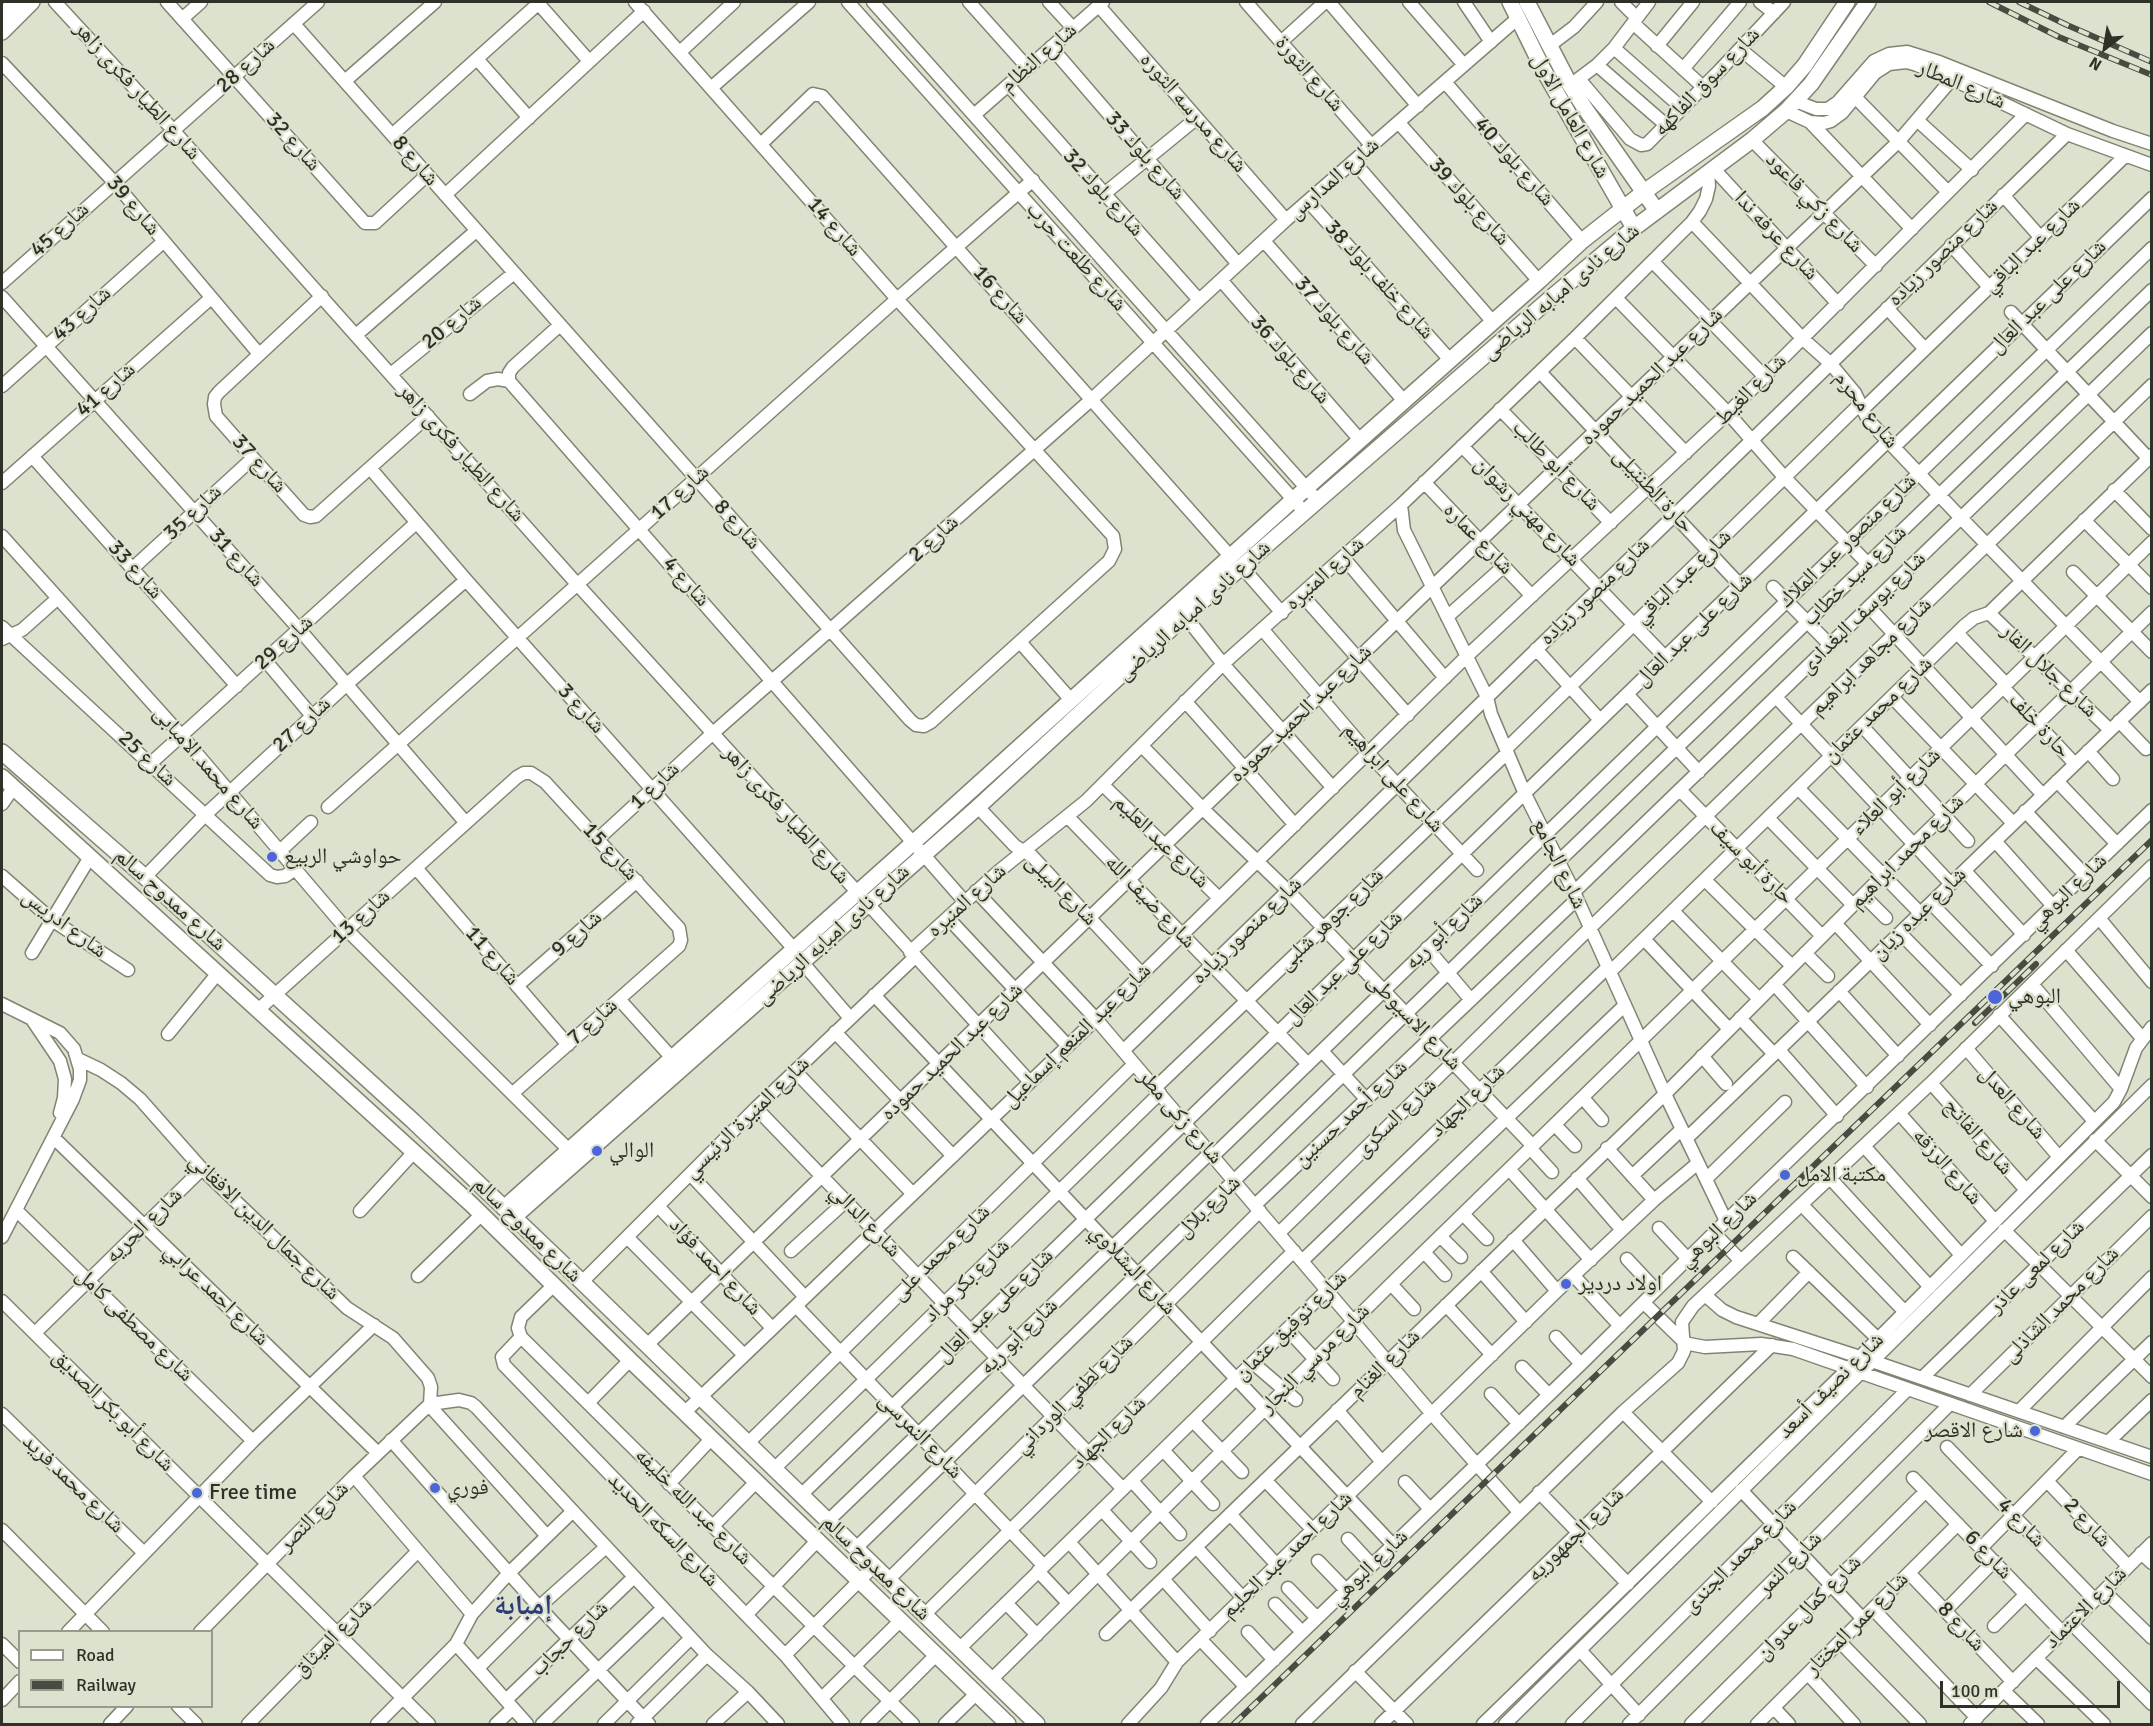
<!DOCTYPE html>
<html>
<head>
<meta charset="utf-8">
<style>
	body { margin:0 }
	#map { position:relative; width:2153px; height:1726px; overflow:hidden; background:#dce2cd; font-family:Signika,sans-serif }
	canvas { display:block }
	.frame { position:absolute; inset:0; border:3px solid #2f3129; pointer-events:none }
	.legend { position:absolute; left:18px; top:1630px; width:195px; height:78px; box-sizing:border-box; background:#dce2cd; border:2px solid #979b8b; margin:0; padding:8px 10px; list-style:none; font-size:18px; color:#2f3129 }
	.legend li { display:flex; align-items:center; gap:12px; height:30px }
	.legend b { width:30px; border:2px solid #979b8b }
	.north { position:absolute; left:2075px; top:18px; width:60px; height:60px; -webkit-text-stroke:4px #dce2cd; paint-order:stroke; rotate:211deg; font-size:16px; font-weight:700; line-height:24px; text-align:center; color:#2f3129 }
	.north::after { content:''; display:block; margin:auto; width:21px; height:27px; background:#2f3129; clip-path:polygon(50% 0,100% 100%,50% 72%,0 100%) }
	.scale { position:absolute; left:1940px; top:1681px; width:180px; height:27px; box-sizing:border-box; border:3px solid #2f3129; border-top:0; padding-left:8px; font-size:18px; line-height:21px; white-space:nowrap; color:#2f3129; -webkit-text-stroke:4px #dce2cd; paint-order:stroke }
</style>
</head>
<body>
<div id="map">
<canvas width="2153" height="1726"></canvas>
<div class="frame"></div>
<ul class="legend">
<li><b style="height:8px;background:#fff"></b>Road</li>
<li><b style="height:8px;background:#484b41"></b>Railway</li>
</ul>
<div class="north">N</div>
<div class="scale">100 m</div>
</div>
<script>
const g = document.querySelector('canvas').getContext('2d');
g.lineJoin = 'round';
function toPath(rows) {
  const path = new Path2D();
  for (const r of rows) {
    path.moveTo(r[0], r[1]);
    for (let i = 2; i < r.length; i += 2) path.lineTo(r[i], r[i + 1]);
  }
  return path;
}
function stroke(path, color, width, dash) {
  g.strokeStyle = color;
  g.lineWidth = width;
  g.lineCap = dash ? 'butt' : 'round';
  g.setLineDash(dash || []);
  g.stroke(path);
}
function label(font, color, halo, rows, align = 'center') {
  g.font = font + ' Signika,"Noto Naskh Arabic",sans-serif';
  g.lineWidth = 4.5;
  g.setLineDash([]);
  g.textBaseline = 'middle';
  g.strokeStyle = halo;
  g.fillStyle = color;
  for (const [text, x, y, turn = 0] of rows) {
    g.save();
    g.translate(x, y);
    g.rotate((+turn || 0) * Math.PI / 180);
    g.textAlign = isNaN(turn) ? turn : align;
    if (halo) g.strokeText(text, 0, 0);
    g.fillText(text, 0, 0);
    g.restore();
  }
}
const minor = toPath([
	[55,2,173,130,577,584,1030,1082],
	[167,2,365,223,375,223,427,175],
	[848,2,1299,506],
	[873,2,1318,501],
	[969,2,1028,68],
	[1049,2,1073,28],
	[1246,2,1372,146],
	[1329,2,1418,106],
	[1409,2,1464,65],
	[1464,2,1491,42],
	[1621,2,1637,18],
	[1760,2,1774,13],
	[538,3,589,61],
	[1099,6,1286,220],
	[182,19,201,2],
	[1633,23,1703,87],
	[294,24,910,720,916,725,924,726,931,722,1109,561,1115,549,1113,536,897,299,635,2],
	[1281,42,1325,2],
	[1549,46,1574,27,1597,2],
	[1657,46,1693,2],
	[1051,47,1238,264],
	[1614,48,1682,108],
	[1740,49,1786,87],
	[680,52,734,2],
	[477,59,529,118],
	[2,63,114,182,259,354],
	[1597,65,1666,125],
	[1683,69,1740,2],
	[1579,79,1630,139,1641,145,1647,144,1720,70,1784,2],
	[346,80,435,2],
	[1445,82,1582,241],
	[1573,83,1597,65,1614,48,1649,2],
	[1008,85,1199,300],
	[711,88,809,2],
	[1855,97,1948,192],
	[1795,101,1816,109,1828,109,1838,102,1874,61,1889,54,1907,52,1939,62,2113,131,2152,144],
	[1786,111,1810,122,1824,123,1831,121,1842,113,1875,73,1889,64,1906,62,1914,64,1952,79,2067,134,2152,165],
	[974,115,1103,2],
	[1917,120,1972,170],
	[1810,122,1912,229],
	[1399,123,1539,281],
	[392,135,540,2],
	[1752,140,1876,266],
	[761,144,813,94,822,96,1230,556],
	[1354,162,1493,322],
	[1714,169,1838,304],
	[1104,194,1197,118],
	[445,195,644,11],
	[2003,195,2041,238],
	[1308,201,1450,360],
	[1692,222,1803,339,1830,363,1855,393,1868,420,1961,518,2140,702],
	[1264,241,1404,401],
	[1951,245,1989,287],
	[1653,262,1765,377],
	[1221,280,1360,440],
	[2,283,318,2],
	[322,296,219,392,215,397,214,404,216,416,253,458,304,515,310,517,316,516,428,416],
	[2,297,299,629,466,823],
	[1616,298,1728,413,1785,478,1868,564],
	[1887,308,1925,349],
	[2011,312,2148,458],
	[560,325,513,367,509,373,509,381,965,902],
	[356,335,476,231],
	[1575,338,1686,453],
	[1540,372,1740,585],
	[391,374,514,273],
	[2,386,163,242],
	[470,394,487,381,498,379,509,381],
	[1500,409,1611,523],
	[1862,410,2124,157],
	[1462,446,1665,657],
	[1894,447,2152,198],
	[32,456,237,686],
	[370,468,466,580,794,949],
	[1424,482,1532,596],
	[2,483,211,298],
	[2114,490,2152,529],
	[1401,505,1404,530,1487,697,1491,714,1525,794,1574,892,1665,1094,1726,1221],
	[2084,520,2152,588],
	[2,536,181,735,347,930,575,1156],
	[1343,557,1445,678],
	[1242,567,1282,613],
	[133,568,253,458],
	[2073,572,2152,652],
	[1773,587,1830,645],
	[1302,595,1408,715],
	[1869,607,2043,795],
	[1989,613,2110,730],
	[1185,616,1223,664,1333,788],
	[1447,617,1504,566],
	[2,627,270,875,277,877,285,876,295,869],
	[1263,630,1368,753,1477,870],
	[1957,633,2006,684],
	[2,639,22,630,58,598],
	[1020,642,1071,700],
	[1536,649,1600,720],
	[265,660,312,716],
	[2003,687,2075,764],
	[1627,694,1699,772],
	[1776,697,1951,884],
	[1892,697,2013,823],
	[1185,701,1295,825],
	[2119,721,2146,749],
	[1862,726,1968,841],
	[1142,746,1203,809,1288,891,1533,1146],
	[1506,749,1860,404],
	[2088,751,2113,779],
	[151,763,416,523],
	[2057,781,2117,844],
	[1103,785,1219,898],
	[1799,789,1920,913],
	[1680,790,1822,936],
	[2,804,14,787],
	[328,807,897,299,1033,180],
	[978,807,1015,846,1032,856,1142,974],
	[2025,811,2085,875],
	[1068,817,1308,1064],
	[1768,818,1853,905],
	[598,839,713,733,1092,399,1286,220,1518,18],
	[1995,841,2053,906],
	[280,851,311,822],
	[1559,861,2152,290],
	[416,868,568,1045],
	[1965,871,2024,935],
	[2,876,52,920,128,970],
	[145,877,205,815,347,684,466,580],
	[1705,880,1792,966],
	[976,891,1096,1019,1432,1414,1519,1512],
	[1574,892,2152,333],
	[1863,895,1886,918],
	[1931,903,1992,966],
	[1673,911,1759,999],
	[948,918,1068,1046],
	[2099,918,2152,982],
	[1835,923,1930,1025],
	[1900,933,1961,995],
	[1644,939,1729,1029],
	[1427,948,1471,1000],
	[2066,950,2142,1038],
	[910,952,999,871,1086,801,1223,664,1401,505,1575,338,1692,222,1700,211,1706,199,1709,186,1708,173],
	[32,953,90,857],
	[1805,953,1828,976],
	[802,962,850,1018],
	[1610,972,1964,626,1974,618,1989,613,2152,455],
	[1774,984,1867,1087],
	[2032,984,2121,1089],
	[517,986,637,881],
	[1839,991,1898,1056],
	[874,995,1393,1545],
	[619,999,672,1058],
	[2,1004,60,1033,74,1049,80,1069,80,1080,73,1099,2,1237],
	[259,1009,517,777,524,773,531,773,545,782,679,928,681,940,679,946,513,1093],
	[1999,1015,2094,1121],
	[1740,1018,1774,1054],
	[33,1021,60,1061,65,1079,64,1098,60,1113],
	[835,1032,953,1156],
	[168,1034,218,973],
	[1966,1048,2059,1157],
	[1779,1050,1837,1116],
	[1123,1051,2067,134],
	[1322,1051,1367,1100],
	[1702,1056,1726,1084],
	[78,1059,101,1070,121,1083,140,1099,202,1169,347,1308,393,1338,428,1378,431,1387,430,1404],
	[795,1071,913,1194],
	[1931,1083,2026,1190],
	[1155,1088,1507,753],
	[1583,1098,1602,1120],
	[756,1108,1123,1489],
	[1899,1113,1995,1221],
	[1555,1125,1575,1146],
	[54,1138,378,1453],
	[1687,1138,2152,690],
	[2095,1140,2152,1197],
	[1864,1146,1961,1255],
	[1607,1148,1654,1200],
	[1531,1149,1552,1172],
	[1213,1156,2152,248],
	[1509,1169,1591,1260],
	[690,1174,805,1297],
	[1632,1176,1682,1129],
	[1577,1178,1622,1230],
	[1830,1178,1930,1287],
	[1706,1179,1785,1102],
	[1255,1205,1577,899],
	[1802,1205,1905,1312],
	[658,1206,772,1328],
	[16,1210,253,1441],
	[360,1211,414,1152],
	[1463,1214,1487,1239],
	[1659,1228,1688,1259],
	[2004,1230,2152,1377],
	[1279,1233,1590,928,2152,385],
	[1714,1233,1741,1261],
	[1440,1236,1461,1257],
	[627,1237,744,1355],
	[1513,1240,1557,1291],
	[791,1251,846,1201],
	[1424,1252,1445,1275],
	[1793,1257,1878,1339],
	[1627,1259,1656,1290],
	[1302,1261,1608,967],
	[1481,1271,1526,1322],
	[418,1276,482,1214],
	[1574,1276,1620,1326],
	[582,1282,756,1108,915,957],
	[1391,1284,1414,1309],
	[554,1285,521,1317,518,1328,521,1337,913,1724],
	[1705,1295,1722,1310,1736,1317,1872,1361,2152,1457],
	[2,1301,429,1724],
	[1644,1303,1684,1342,1689,1344,1705,1347,1761,1344,1793,1349,2152,1474],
	[1446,1305,1492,1355],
	[796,1306,1044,1566],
	[1758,1324,1809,1272],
	[1287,1329,1333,1379],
	[35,1333,202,1169],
	[521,1337,502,1357,504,1365,785,1655,843,1724],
	[1556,1337,1581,1364],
	[647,1345,1432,587,1898,142,1952,79],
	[1253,1363,1296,1400],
	[1522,1367,1549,1395],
	[1922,1378,2152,1155],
	[1491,1394,1519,1424],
	[1970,1395,2152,1216],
	[588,1403,630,1360],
	[430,1404,459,1400,471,1403,476,1407,707,1655,748,1692,778,1724],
	[429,1405,547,1536],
	[1337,1410,1382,1462],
	[2019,1411,2152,1277],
	[1623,1412,1712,1502],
	[684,1413,1096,1019,1467,656,1728,413,2026,114],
	[2,1414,144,1553],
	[1193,1421,1242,1472],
	[2064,1427,2152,1342],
	[391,1440,539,1607,649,1724],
	[2108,1442,2152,1400],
	[748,1443,1134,1064],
	[1947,1447,2095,1600],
	[1163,1450,1213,1504],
	[774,1469,1160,1093],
	[354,1476,472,1614],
	[1913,1478,2062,1632],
	[1265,1480,1313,1530],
	[1132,1481,1180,1534],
	[2047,1481,2128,1566],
	[1405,1482,1430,1509],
	[669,1484,711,1439],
	[1741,1490,1863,1619],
	[1539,1492,1628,1584],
	[801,1495,1888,441],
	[1102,1510,1150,1562],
	[1230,1514,1277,1565],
	[828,1521,1210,1153],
	[713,1526,756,1482],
	[2,1530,103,1632],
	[1348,1539,1372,1565],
	[1069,1542,1177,1662],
	[1196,1547,1243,1598],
	[856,1548,1560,864],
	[1981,1548,2078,1449],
	[2141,1553,2152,1563],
	[1318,1561,1346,1590],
	[1038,1571,1068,1603],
	[1909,1573,2013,1682],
	[1163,1579,1210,1631],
	[888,1580,1260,1211],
	[1288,1588,1317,1618],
	[2104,1591,2152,1638],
	[1006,1603,1037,1635],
	[1275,1604,1302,1632],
	[1873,1609,1977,1718],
	[1945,1611,1994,1561],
	[746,1615,817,1541],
	[924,1615,1294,1251],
	[2071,1623,2152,1704],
	[1994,1626,2026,1594],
	[68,1632,253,1441,374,1325],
	[200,1632,354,1476,430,1404],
	[1248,1632,1274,1660],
	[1106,1634,1665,1094,1914,844,2152,612],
	[1201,1640,1246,1687],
	[1840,1642,1920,1724],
	[2,1644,20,1662],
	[456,1644,527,1724],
	[959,1649,1327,1290,1625,1005],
	[1580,1650,1639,1715],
	[785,1655,874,1566],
	[2036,1658,2104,1724],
	[478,1668,539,1607,606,1547],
	[1355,1671,1407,1724],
	[1808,1674,1854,1724],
	[991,1680,1391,1284,2152,542],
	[2004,1691,2038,1724],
	[822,1698,900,1621],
	[2,1700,20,1681],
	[506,1700,634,1577],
	[178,1706,196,1724],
	[1774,1708,1789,1724],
	[110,1724,127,1706],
	[248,1724,418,1551],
	[377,1724,456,1644,472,1614,509,1573,573,1511],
	[496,1724,513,1708],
	[542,1724,663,1608],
	[604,1724,691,1638],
	[637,1724,707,1655],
	[713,1724,748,1692],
	[867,1724,936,1655],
	[945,1724,976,1694],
	[1128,1724,1161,1688,1177,1662,1557,1291,1654,1200,1698,1163],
	[1207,1724,1581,1364,1726,1221,2152,810],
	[1302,1724,1623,1412,1678,1363,1684,1351,1682,1322,1693,1306,1931,1083,2152,866],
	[1381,1724,1772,1345],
	[1483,1724,1849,1368,2114,1102,2121,1089,2136,1048,2152,1027],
	[1505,1724,2152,1085],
	[1572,1724,1908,1389],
	[1629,1724,1950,1404],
	[1691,1724,1926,1491],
	[1757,1724,1958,1524],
	[1970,1724,2152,1543]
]);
const major = toPath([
	[1510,2,1544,71,1634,228],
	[1527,2,1570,85,1584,107,1657,211],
	[2,16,15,2],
	[2,32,32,2],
	[2,752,145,877,413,1121,582,1282,1037,1724],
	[2,777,471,1204,630,1360,1008,1724],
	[504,1208,914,842,1294,499,1539,281,1582,241,1644,192,1763,108,1786,87,1805,65,1847,2],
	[514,1217,978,807,1185,616,1552,297,1634,228,1752,140,1786,111,1811,84,1868,2]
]);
const rail = toPath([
	[1989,2,2059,37,2152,75],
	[2019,2,2067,25,2152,62],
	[1975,1023,2036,964],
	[1234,1724,2152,840]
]);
const markers = [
	[272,857,6,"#4c66da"],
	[1995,997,8,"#4c66da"],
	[597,1151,6,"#4c66da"],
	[1785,1175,6,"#4c66da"],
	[1566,1284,6,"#4c66da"],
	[2035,1431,6,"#4c66da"],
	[435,1488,6,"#4c66da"],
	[197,1493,6,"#4c66da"]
];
const streetNames = [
	["شارع النظام",1039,58,-41],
	["شارع 28",246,66,-42],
	["شارع الثورة",1309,74,49],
	["شارع سوق الفاكهه",1707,82,-46],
	["شارع المطار",1961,85,23],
	["شارع الطيار فكرى زاهر",137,91,48],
	["شارع مدرسه الثوره",1193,113,49],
	["شارع العامل الاول",1570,116,61],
	["شارع 32",293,142,48],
	["شارع بلوك 33",1145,156,49],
	["شارع 8",415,161,49],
	["شارع بلوك 40",1514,162,49],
	["شارع المدارس",1334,179,-41],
	["شارع بلوك 32",1103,193,48],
	["شارع بلوك 39",1469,202,48],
	["شارع زكي قاعود",1814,203,46],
	["شارع 39",133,206,50],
	["شارع 14",834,227,49],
	["شارع 45",60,230,-42],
	["شارع عرفه ندا",1776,236,47],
	["شارع عبد الباقي",2032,246,-44],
	["شارع منصور زياده",1943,253,-44],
	["شارع طلعت حرب",1076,257,48],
	["شارع خلف بلوك 38",1379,280,48],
	["شارع نادى امبابه الرياضى",1561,292,-40],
	["شارع 16",1000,295,48],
	["شارع على عبد العال",2048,297,-44],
	["شارع 43",82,314,-42],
	["شارع بلوك 37",1334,321,49],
	["شارع 20",452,323,-40],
	["شارع بلوك 36",1290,360,49],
	["شارع عبد الحميد حموده",1652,377,-44],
	["شارع 41",106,390,-41],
	["شارع الغيط",1751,390,-45],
	["شارع محرم",1866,410,52],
	["شارع الطيار فكرى زاهر",461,453,48],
	["شارع 37",259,464,48],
	["شارع أبو طالب",1556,466,46],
	["حارة الطننيلى",1653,491,47],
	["شارع 17",680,493,-42],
	["شارع مهني رشوان",1527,512,46],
	["شارع 35",193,513,-43],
	["شارع 8",737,525,48],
	["شارع 2",934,539,-42],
	["شارع عماره",1478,539,46],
	["شارع منصور عبد الملاك",1848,541,-44],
	["شارع 31",236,558,48],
	["شارع 33",135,570,48],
	["شارع المنيره",1325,574,-42],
	["شارع سيد خطاب",1855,576,-44],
	["شارع عبد الباقي",1683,577,-44],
	["شارع 4",686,582,48],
	["شارع منصور زياده",1595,592,-44],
	["شارع نادى امبابه الرياضى",1194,611,-42],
	["شارع يوسف البغدادى",1863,613,-44],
	["شارع على عبد العال",1694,630,-44],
	["شارع 29",284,643,-42],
	["شارع مجاهد ابراهيم",1871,657,-44],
	["شارع جلال الفار",2049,671,44],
	["شارع 3",581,709,48],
	["شارع محمد عثمان",1878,710,-44],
	["شارع عبد الحميد حموده",1301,714,-44],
	["شارع 27",302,725,-43],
	["حارة خلف",2039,726,47],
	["شارع 25",147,759,43],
	["شارع محمد الامبابى",208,768,49],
	["شارع على ابراهيم",1393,778,48],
	["شارع 1",655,786,-43],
	["شارع أبو العلاء",1896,792,-44],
	["شارع الطيار فكرى زاهر",786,815,48],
	["شارع عبد العليم",1161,842,44],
	["شارع 15",610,852,47],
	["شارع محمد ابراهيم",1907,852,-45],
	["حارة أبو سيف",1751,863,45],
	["شارع الجامع",1559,864,64],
	["شارع البيلى",1061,890,45],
	["شارع البوهي",2068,892,-44],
	["شارع ممدوح سالم",170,900,42],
	["شارع المنيره",967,901,-42],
	["شارع ضيف الله",1150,902,46],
	["شارع عبده زيان",1919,914,-44],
	["شارع 13",361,917,-42],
	["شارع جوهر شلبى",1331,920,-44],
	["شارع ادريس",64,924,37],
	["شارع منصور زياده",1247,931,-44],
	["شارع أبو ريه",1444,932,-44],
	["شارع 9",577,934,-41],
	["شارع نادى امبابه الرياضى",833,935,-42],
	["شارع 11",492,956,49],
	["شارع على عبد العال",1344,968,-44],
	["شارع 7",593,1022,-42],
	["شارع الاسيوطى",1414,1022,46],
	["شارع عبد المنعم إسماعيل",1077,1036,-44],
	["شارع عبد الحميد حموده",952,1052,-44],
	["شارع الجهاد",1468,1101,-44],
	["شارع العدل",2012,1103,49],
	["شارع أحمد حسنين",1351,1114,-43],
	["شارع زكى مطر",1180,1117,49],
	["شارع المنيرة الرئيسي",747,1118,-44],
	["شارع السكرى",1396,1118,-44],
	["شارع الفاتح",1978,1137,49],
	["شارع الرزقه",1947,1167,49],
	["شارع بلال",1209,1207,-44],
	["شارع الدالي",865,1221,46],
	["شارع الحريه",144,1226,-44],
	["شارع جمال الدين الافغاني",264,1227,44],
	["شارع ممدوح سالم",527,1230,44],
	["شارع البوهي",1718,1230,-44],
	["شارع محمد على",941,1253,-44],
	["شارع احمد فؤاد",715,1267,47],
	["شارع لمعى عاذر",2037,1267,-44],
	["شارع البشلاوي",1133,1270,47],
	["شارع بكر مراد",967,1281,-44],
	["شارع احمد عرابي",216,1295,44],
	["شارع محمد الشاذلى",2061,1305,-45],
	["شارع على عبد العال",995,1306,-44],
	["شارع مصطفى كامل",134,1325,44],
	["شارع توفيق عثمان",1291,1326,-44],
	["شارع أبو ريه",1019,1337,-44],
	["شارع مرسي النجار",1315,1359,-45],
	["شارع الغنام",1385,1364,-44],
	["شارع نصيف أسعد",1831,1386,-45],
	["شارع لطفي الورداني",1074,1395,-45],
	["شارع أبو بكر الصديق",113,1411,45],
	["شارع الجهاد",1109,1433,-44],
	["شارع النمرسى",920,1436,46],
	["شارع محمد فريد",73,1484,44],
	["شارع عبد الله خليفه",693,1507,45],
	["شارع النصر",314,1517,-45],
	["شارع 4",2021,1523,46],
	["شارع 2",2087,1523,47],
	["شارع السكه الحديد",663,1530,46],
	["شارع الجمهوريه",1576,1535,-44],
	["شارع احمد عبد الحليم",1287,1555,-44],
	["شارع 6",1988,1555,46],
	["شارع محمد الجندى",1740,1557,-45],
	["شارع النمر",1790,1564,-45],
	["شارع ممدوح سالم",876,1568,44],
	["شارع البوهي",1369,1568,-44],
	["شارع كمال عدوان",1809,1608,-45],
	["شارع الاعتماد",2086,1608,-45],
	["شارع عمر المختار",1857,1624,-45],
	["شارع 8",1961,1627,47],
	["شارع الميثاق",333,1638,-45],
	["شارع حجاب",570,1639,-44]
];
const poiNames = [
	["حواوشي الربيع",284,857],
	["البوهي",2008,997],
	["الوالي",609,1151],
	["مكتبة الامل",1797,1175],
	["اولاد دردير",1578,1284],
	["شارع الاقصر",2023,1431,"right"],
	["فوري",447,1488],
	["Free time",209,1493]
];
const districtNames = [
	["إمبابة",523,1607]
];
stroke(minor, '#808573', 15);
stroke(major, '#808573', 18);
stroke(minor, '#fff', 12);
stroke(major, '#fff', 15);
stroke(rail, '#484b41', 6);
stroke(rail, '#dce2cd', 4, [11]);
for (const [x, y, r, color] of markers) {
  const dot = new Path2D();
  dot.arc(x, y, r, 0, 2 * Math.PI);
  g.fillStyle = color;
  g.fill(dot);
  stroke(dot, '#dce2cd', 2);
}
label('22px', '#2f3129', '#dce2cd', streetNames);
label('22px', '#2f3129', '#dce2cd', poiNames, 'left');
label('bold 28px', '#2e3d77', '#dce2cd', districtNames);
</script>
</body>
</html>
